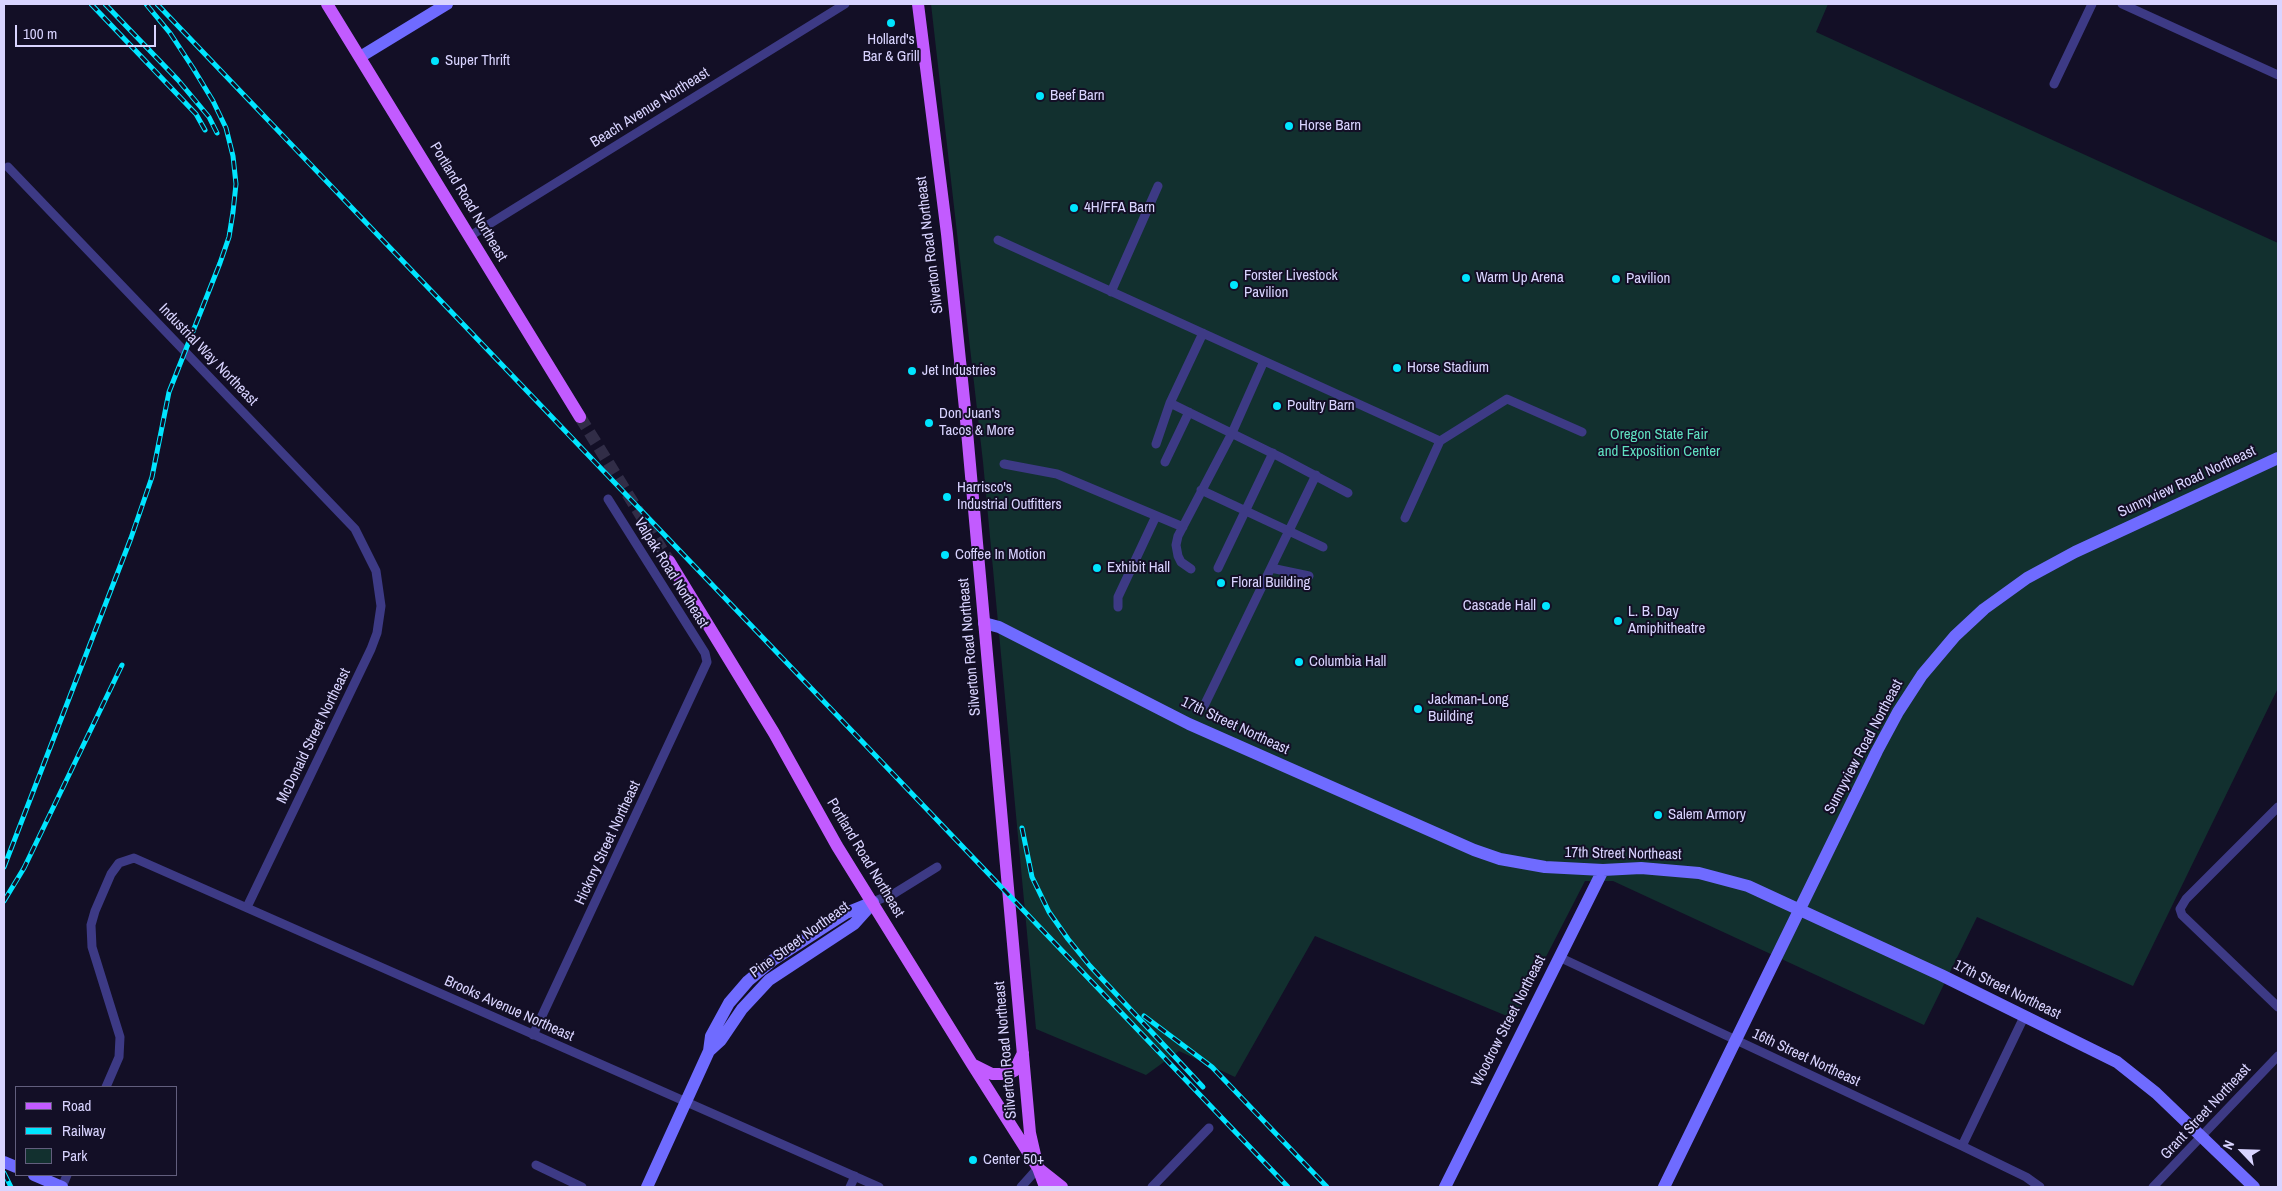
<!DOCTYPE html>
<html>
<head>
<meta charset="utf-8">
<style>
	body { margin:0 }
	#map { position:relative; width:2282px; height:1191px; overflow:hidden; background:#130f26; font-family:"Archivo Narrow",sans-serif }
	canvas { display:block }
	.frame { position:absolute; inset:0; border:5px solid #d9d4ff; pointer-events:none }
	.legend { position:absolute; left:15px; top:1086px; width:162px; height:90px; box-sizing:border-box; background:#130f26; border:1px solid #625e7d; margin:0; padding:6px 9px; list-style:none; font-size:15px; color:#d9d4ff }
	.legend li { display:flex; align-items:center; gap:10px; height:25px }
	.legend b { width:25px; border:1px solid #625e7d }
	.north { position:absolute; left:2217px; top:1126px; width:50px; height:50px; -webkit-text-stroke:4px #130f26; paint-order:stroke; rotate:294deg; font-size:14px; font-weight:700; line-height:20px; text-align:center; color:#d9d4ff }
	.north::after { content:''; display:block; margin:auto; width:18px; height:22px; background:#d9d4ff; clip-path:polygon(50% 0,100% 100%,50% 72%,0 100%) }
	.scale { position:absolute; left:15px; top:25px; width:141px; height:22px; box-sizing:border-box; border:2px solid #d9d4ff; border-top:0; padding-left:6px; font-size:15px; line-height:18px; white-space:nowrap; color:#d9d4ff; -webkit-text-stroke:4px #130f26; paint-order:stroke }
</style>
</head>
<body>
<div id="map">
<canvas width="2282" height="1191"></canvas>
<div class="frame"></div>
<ul class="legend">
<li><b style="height:6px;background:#c25bff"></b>Road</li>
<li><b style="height:6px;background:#00e5ff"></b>Railway</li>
<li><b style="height:14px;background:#12302f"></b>Park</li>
</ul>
<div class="north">N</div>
<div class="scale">100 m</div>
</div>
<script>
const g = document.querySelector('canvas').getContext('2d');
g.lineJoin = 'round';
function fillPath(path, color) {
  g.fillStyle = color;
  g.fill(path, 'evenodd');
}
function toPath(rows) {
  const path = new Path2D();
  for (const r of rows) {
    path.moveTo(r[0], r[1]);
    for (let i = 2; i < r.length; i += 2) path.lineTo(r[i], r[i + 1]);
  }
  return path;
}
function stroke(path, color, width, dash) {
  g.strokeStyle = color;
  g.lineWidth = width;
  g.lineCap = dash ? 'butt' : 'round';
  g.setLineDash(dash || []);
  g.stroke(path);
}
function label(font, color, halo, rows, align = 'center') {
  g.font = font + ' "Archivo Narrow",sans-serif';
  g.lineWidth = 4;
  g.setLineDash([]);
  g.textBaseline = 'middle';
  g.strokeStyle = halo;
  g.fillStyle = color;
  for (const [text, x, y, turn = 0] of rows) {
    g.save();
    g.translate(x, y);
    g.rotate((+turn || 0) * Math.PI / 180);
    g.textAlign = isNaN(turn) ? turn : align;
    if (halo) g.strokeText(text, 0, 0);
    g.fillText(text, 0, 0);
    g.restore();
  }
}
const green = toPath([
	[931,4,1828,4,1816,32,2278,243,2278,688,2133,986,1977,917,1924,1025,1613,881,1585,881,1514,1019,1315,936,1235,1077,1179,1051,1146,1075,1036,1029,983,462]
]);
const primaryTunnel = toPath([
	[580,417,669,561]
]);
const street = toPath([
	[2122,4,2278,75],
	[2054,84,2092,4],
	[8,167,355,529,376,571,381,606,377,633,371,649,247,907],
	[470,236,845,4],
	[998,240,1440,441],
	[1111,292,1158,186],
	[1203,333,1170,403,1280,457,1348,493],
	[1156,444,1170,403],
	[1165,462,1189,412],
	[1004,464,1057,474,1183,527],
	[1201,490,1323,547],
	[1405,518,1440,441,1507,399,1582,432],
	[1218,568,1273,453],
	[1271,568,1309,576],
	[1191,569,1181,562,1178,556,1176,545,1178,536,1232,433,1264,361],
	[1118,607,1118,597,1156,516],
	[1204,706,1316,475],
	[2278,807,2186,899,2180,909,2182,915,2278,1007],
	[873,902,895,893,937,867],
	[1559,957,1962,1146,2026,1177,2040,1187],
	[533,1035,707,662,705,653,608,499],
	[106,1087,119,1057,120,1037,92,947,91,925,95,911,111,874,119,863,134,858,879,1187],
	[1962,1146,2024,1017],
	[536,1165,582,1187],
	[62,1187,67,1175],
	[850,1187,855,1176],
	[1021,1187,1038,1168],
	[1152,1187,1209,1128],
	[2153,1187,2278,1056]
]);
const secondary = toPath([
	[360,57,447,4],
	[984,623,999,627,1189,724,1474,850,1500,859,1545,867,1603,870,1641,868,1699,873,1748,886,1787,904,1941,975,2117,1062,2156,1093,2254,1187],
	[709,1051,721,1040,742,1009,769,980,854,924,872,904],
	[4,1162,16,1167],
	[34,1175,62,1187],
	[647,1187,709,1051,711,1036,729,1003,748,981,773,960,846,913,873,902],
	[1445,1187,1603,870],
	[1664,1187,1877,751,1898,712,1922,675,1955,636,1984,609,2027,578,2075,552,2278,458]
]);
const primary = toPath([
	[327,4,580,417],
	[918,4,947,234,965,409,1030,1133,1038,1168,1045,1187],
	[669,561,774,733,837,846,972,1064,1038,1168,1062,1187],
	[972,1064,992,1074,1007,1074,1014,1071,1023,1053]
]);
const rail = toPath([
	[91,4,196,114,205,130],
	[105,4,178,80,209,117,217,133],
	[157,4,1288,1187],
	[1022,828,1032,877,1049,912,1068,939,1090,966,1203,1087],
	[4,867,131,538,152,477,169,392,220,263,229,237,233,212,236,184,233,156,226,128,213,101,193,68,170,33,146,4],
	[4,901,24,868,122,665],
	[1144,1016,1212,1067,1327,1187],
	[4,1173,11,1187]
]);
const markers = [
	[891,23,5,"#00e5ff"],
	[435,61,5,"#00e5ff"],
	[1040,96,5,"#00e5ff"],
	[1289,126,5,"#00e5ff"],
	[1074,208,5,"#00e5ff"],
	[1466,278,5,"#00e5ff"],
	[1616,279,5,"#00e5ff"],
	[1234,285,5,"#00e5ff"],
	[1397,368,5,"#00e5ff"],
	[912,371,5,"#00e5ff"],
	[1277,406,5,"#00e5ff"],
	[929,423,5,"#00e5ff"],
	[947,497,5,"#00e5ff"],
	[945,555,5,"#00e5ff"],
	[1097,568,5,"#00e5ff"],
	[1221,583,5,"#00e5ff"],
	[1546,606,5,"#00e5ff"],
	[1618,621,5,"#00e5ff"],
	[1299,662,5,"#00e5ff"],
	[1418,709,5,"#00e5ff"],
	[1658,815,5,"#00e5ff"],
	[973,1160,5,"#00e5ff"]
];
const poiNames = [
	["Hollard's",891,40,"center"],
	["Bar & Grill",891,57,"center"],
	["Super Thrift",445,61],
	["Beef Barn",1050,96],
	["Horse Barn",1299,126],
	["4H/FFA Barn",1084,208],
	["Forster Livestock",1244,276],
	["Pavilion",1244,293],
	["Warm Up Arena",1476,278],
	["Pavilion",1626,279],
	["Horse Stadium",1407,368],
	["Jet Industries",922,371],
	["Poultry Barn",1287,406],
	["Don Juan's",939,414],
	["Tacos & More",939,431],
	["Harrisco's",957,488],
	["Industrial Outfitters",957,505],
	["Coffee In Motion",955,555],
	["Exhibit Hall",1107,568],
	["Floral Building",1231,583],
	["Cascade Hall",1536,606,"right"],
	["L. B. Day",1628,612],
	["Amiphitheatre",1628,629],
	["Columbia Hall",1309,662],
	["Jackman-Long",1428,700],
	["Building",1428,717],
	["Salem Armory",1668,815],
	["Center 50+",983,1160]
];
const streetNames = [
	["Beach Avenue Northeast",650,108,-32],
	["Portland Road Northeast",468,202,59],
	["Silverton Road Northeast",930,245,-97],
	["Industrial Way Northeast",208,355,46],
	["Sunnyview Road Northeast",2187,482,-25],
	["Valpak Road Northeast",671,573,58],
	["Silverton Road Northeast",970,647,-95],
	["17th Street Northeast",1235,726,25],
	["McDonald Street Northeast",314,736,-64],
	["Sunnyview Road Northeast",1864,747,-62],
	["Hickory Street Northeast",608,843,-65],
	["17th Street Northeast",1623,854,1],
	["Portland Road Northeast",865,858,59],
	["Pine Street Northeast",800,940,-36],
	["17th Street Northeast",2007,990,26],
	["Brooks Avenue Northeast",509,1009,24],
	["Woodrow Street Northeast",1509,1021,-63],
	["Silverton Road Northeast",1006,1050,-95],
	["16th Street Northeast",1806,1058,25],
	["Grant Street Northeast",2206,1112,-47]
];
const parkNames = [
	["Oregon State Fair",1659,435],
	["and Exposition Center",1659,452]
];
fillPath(green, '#12302f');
stroke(primaryTunnel, '#312d47', 12, [12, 6]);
stroke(street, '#3d3a85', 9);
stroke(secondary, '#6f6bff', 12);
stroke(primary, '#c25bff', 12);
stroke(rail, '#00e5ff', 5);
stroke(rail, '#130f26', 3, [9]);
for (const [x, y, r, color] of markers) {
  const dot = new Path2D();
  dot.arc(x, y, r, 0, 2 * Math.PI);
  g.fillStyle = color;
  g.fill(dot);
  stroke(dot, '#130f26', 2);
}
label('15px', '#d9d4ff', '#130f26', poiNames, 'left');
label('15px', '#d9d4ff', '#130f26', streetNames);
label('15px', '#5fe0c0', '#130f26', parkNames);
</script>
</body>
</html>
